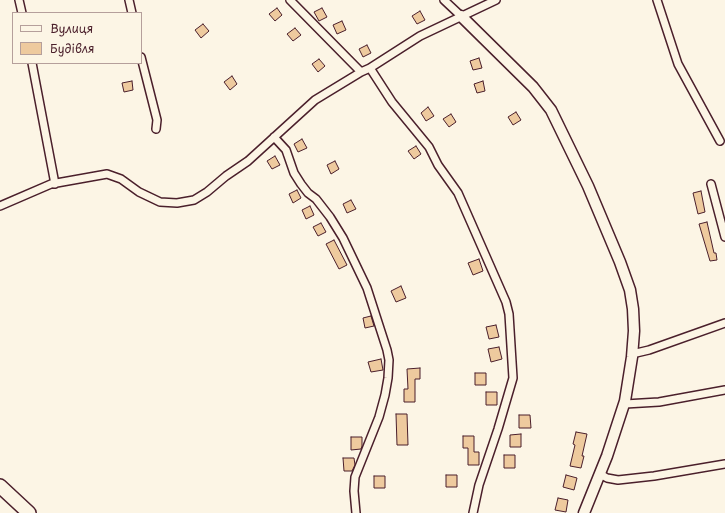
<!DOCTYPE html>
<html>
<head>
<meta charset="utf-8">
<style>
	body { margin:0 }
	#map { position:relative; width:725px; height:513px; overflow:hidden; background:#fcf5e5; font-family:"Playpen Sans",sans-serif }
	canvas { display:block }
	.legend { position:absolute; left:12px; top:12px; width:130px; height:52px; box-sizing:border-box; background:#fcf5e5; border:1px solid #b59f9b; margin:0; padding:5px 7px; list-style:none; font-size:12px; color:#4a1f2b }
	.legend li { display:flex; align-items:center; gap:8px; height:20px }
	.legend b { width:20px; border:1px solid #b59f9b }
</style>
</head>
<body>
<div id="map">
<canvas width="725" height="513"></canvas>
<ul class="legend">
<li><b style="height:5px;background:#fcf5e5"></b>Вулиця</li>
<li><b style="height:11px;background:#eeca9e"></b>Будівля</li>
</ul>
</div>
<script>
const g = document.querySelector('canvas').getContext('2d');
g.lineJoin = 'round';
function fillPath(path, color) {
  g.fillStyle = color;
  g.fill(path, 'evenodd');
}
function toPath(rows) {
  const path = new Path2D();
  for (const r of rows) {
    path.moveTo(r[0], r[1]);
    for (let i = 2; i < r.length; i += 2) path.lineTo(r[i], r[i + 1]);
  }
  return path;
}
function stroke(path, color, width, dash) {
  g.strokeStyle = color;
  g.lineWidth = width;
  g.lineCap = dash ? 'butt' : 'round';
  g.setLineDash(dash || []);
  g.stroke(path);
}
const building = toPath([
	[277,8,282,15,275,21,269,14,277,8],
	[322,8,327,17,319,21,314,12,322,8],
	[420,11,425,20,417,24,412,16,420,11],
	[342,21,346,30,337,34,333,25,342,21],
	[203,24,209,31,201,38,195,30,203,24],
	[295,28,301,35,293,41,287,34,295,28],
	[367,45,371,53,363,57,359,49,367,45],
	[479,58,482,68,473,70,470,61,479,58],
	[319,59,325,66,318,72,312,64,319,59],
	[232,76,237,84,230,90,224,82,232,76],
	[132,81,133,90,124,92,122,83,132,81],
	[483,81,485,91,477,93,474,84,483,81],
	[428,107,434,116,426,121,421,113,428,107],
	[516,112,521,120,513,125,508,117,516,112],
	[451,114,456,122,449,127,443,119,451,114],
	[302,139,307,148,298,152,294,144,302,139],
	[416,146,421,154,414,159,408,151,416,146],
	[275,156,280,165,272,169,267,161,275,156],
	[335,161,339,169,331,174,327,165,335,161],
	[297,190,301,198,293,203,289,194,297,190],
	[701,191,705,212,698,214,693,193,701,191],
	[351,200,356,209,347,213,343,204,351,200],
	[310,206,314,215,306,219,302,210,310,206],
	[707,222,714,253,716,253,717,260,710,261,699,224,707,222],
	[321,223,326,232,318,236,313,227,321,223],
	[334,240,347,265,339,269,326,244,334,240],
	[479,259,483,271,473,275,468,263,479,259],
	[401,286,406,298,396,302,391,291,401,286],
	[371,316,374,326,365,328,363,318,371,316],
	[496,325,499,337,489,339,486,327,496,325],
	[499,347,502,359,491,362,488,349,499,347],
	[381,359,383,370,371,372,368,362,381,359],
	[420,368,420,379,415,379,415,402,404,402,404,389,408,389,407,369,420,368],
	[475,373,486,373,486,385,475,385,475,373],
	[486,392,497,392,497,405,486,405,486,392],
	[396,414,407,414,408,445,397,445,396,414],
	[519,415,530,415,531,428,519,428,519,415],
	[576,432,587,434,582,456,584,456,581,468,570,466,575,445,573,444,576,432],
	[521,434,521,447,510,447,510,435,521,434],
	[463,436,474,436,474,452,479,452,479,465,468,465,468,448,463,448,463,436],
	[351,437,362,437,362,446,361,449,351,450,351,437],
	[504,455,515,455,515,468,504,468,504,455],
	[343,458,354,458,355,465,352,471,344,471,343,458],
	[446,475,457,475,457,487,446,487,446,475],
	[566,475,577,478,574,490,563,487,566,475],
	[374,476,385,476,385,488,374,488,374,476],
	[558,498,568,500,566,512,555,510,558,498]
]);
const street = toPath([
	[19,0,22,13],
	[129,0,132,13],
	[290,0,361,72],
	[444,0,461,16],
	[657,0,678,64,720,141],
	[141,57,157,120,156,129],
	[32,63,55,184],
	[274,137,286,150,294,173,301,184,308,193,316,199,330,217,343,238,367,288,387,350,389,360,388,378,385,395,379,417,355,477,354,491,356,513],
	[711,184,725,237],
	[0,206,51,184,107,174,121,179,139,192,160,202,177,203,194,200,207,192,226,176,248,161,315,100,361,72,370,68],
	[632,354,649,350,725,323],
	[625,404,659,402,725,390],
	[600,474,607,478,618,480,654,476,725,464],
	[473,513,479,485,498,429,513,378,509,314,506,302,458,193,438,165,429,147,392,102,370,68,420,36,496,0]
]);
const secondary = toPath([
	[461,16,533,87,551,110,588,186,620,262,630,290,633,309,634,331,632,357,625,401,607,456,584,513]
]);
const highway = toPath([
	[0,486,29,513]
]);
fillPath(building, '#eeca9e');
stroke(building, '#4a1f2b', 1);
stroke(street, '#4a1f2b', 10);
stroke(secondary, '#4a1f2b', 13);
stroke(highway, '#4a1f2b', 16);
stroke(street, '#fcf5e5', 7);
stroke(secondary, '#fcf5e5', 10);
stroke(highway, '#fcf5e5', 13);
</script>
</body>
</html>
